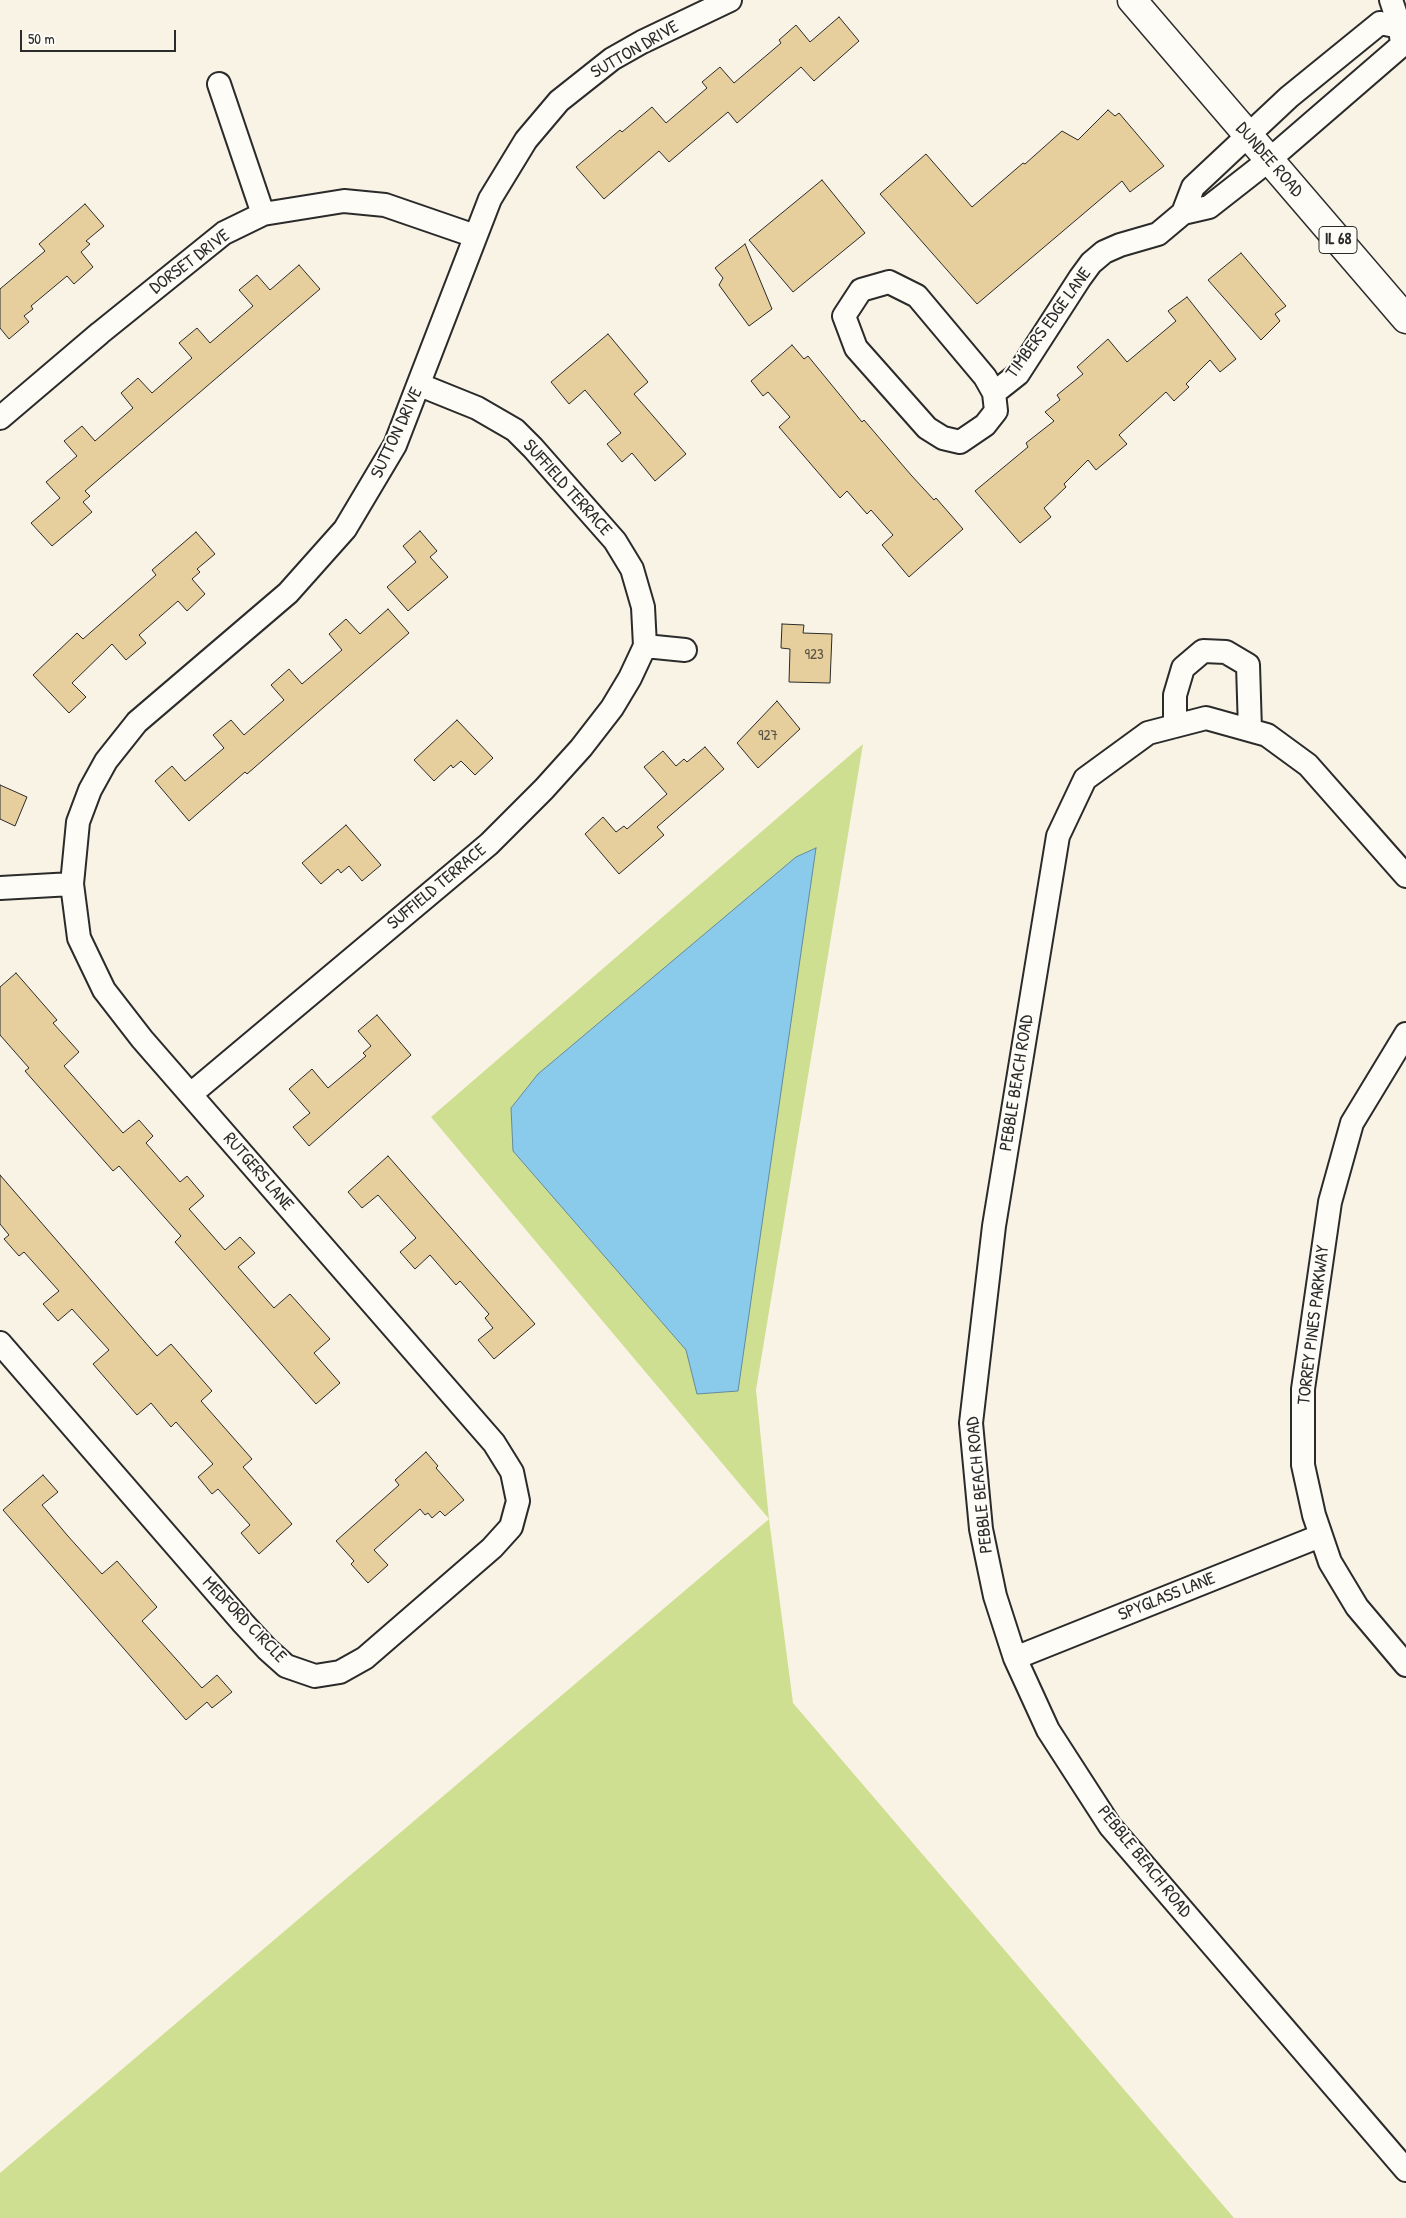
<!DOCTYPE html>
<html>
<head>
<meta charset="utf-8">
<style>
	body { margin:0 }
	#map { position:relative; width:1406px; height:2218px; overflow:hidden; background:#f9f3e5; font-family:"Patrick Hand",sans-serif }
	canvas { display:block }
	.scale { position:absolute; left:20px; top:30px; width:156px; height:22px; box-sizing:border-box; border:2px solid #2b2b2b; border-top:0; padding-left:6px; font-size:15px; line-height:18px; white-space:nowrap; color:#2b2b2b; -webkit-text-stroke:4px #fdfcf7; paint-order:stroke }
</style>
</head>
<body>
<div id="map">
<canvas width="1406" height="2218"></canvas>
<div class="scale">50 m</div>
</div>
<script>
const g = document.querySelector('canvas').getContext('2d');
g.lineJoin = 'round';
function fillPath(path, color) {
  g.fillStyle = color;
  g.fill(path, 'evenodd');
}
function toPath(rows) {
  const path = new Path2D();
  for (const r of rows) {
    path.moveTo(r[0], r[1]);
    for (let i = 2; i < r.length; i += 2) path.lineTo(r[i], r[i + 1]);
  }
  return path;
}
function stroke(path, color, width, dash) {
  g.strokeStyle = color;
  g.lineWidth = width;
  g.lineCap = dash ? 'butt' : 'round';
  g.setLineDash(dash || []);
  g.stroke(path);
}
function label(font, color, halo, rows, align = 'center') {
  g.font = font + ' "Patrick Hand",sans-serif';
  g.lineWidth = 4;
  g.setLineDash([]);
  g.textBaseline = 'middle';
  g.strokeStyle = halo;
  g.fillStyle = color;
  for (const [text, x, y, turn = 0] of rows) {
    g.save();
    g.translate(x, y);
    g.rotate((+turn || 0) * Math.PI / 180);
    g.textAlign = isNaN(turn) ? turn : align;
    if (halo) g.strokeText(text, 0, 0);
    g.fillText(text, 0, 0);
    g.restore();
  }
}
const green = toPath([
	[863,744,756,1390,769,1519,793,1703,1234,2218,0,2218,0,2173,769,1519,431,1117]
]);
const water = toPath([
	[816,848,738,1391,697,1394,686,1350,513,1151,511,1108,538,1074,796,857,816,848]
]);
const building = toPath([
	[839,17,859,41,814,81,801,67,737,123,728,112,669,162,659,151,604,199,576,167,620,130,622,132,652,107,666,123,707,88,702,82,720,67,734,83,781,43,779,40,796,25,810,42,839,17],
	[1108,110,1115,116,1119,113,1164,166,1130,192,1122,181,977,304,880,194,926,154,972,207,1023,163,1025,164,1062,131,1078,140,1108,110],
	[822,180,865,233,793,292,749,240,822,180],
	[85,204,104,226,86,241,90,244,81,252,93,267,74,284,67,276,31,306,33,309,24,316,29,322,9,339,0,328,0,289,45,251,39,244,85,204],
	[745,244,772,309,749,326,719,285,723,278,715,268,745,244],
	[1241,253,1286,306,1275,314,1280,321,1261,340,1208,280,1241,253],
	[299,265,320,289,85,491,90,496,83,502,92,512,52,546,31,523,60,498,46,482,77,456,64,441,82,426,95,441,133,408,121,393,138,378,152,393,192,358,179,343,197,328,210,343,253,306,239,290,257,275,270,290,299,265],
	[1187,297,1236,359,1220,372,1210,360,1186,384,1189,387,1174,401,1166,392,1119,435,1127,444,1096,470,1088,460,1064,484,1066,487,1044,508,1051,517,1020,543,975,491,1028,447,1026,443,1054,421,1045,412,1060,400,1057,395,1083,374,1077,367,1108,339,1127,362,1176,321,1168,311,1187,297],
	[608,334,648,382,634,394,686,454,655,481,632,453,622,462,607,444,621,433,585,390,569,404,551,382,608,334],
	[792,345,804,359,808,356,862,422,864,420,911,475,934,500,936,498,963,529,909,577,882,545,893,535,871,510,867,514,847,491,840,498,779,427,790,417,768,392,763,396,751,381,792,345],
	[420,531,437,551,430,557,448,577,408,611,387,587,416,562,403,546,420,531],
	[196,532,215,554,197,569,200,572,192,579,205,594,187,611,178,601,139,635,146,643,126,660,112,644,72,683,86,697,69,713,33,675,77,633,83,639,156,575,152,570,196,532],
	[388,609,409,633,247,774,245,772,189,821,155,781,172,766,185,781,224,748,213,735,231,720,244,735,284,700,271,685,289,669,302,684,342,650,329,634,346,619,360,634,388,609],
	[782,624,804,625,803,633,832,634,830,683,789,682,790,649,781,648,782,624],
	[777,701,800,729,758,768,737,743,777,701],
	[457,720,493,758,475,775,461,761,453,768,451,765,434,781,414,760,457,720],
	[705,747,724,769,657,827,664,835,619,874,585,834,603,817,616,832,624,826,627,829,667,794,644,767,663,751,676,766,684,759,687,762,705,747],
	[0,785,27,797,15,826,0,819,0,785],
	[346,825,381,865,362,881,349,866,341,873,338,869,321,884,302,863,346,825],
	[16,973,57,1020,53,1023,79,1052,64,1066,123,1133,139,1120,153,1136,146,1143,180,1182,187,1176,204,1196,189,1209,225,1250,240,1237,255,1253,238,1267,274,1308,290,1294,330,1339,314,1353,340,1383,316,1404,175,1242,181,1236,119,1166,113,1171,25,1071,29,1068,0,1035,0,987,16,973],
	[377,1015,411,1055,309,1146,293,1127,310,1113,289,1089,312,1069,328,1088,366,1056,363,1053,371,1046,358,1031,377,1015],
	[388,1156,535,1324,494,1359,478,1340,493,1328,485,1318,489,1314,460,1281,456,1285,430,1255,415,1269,400,1252,416,1238,378,1195,362,1208,348,1192,388,1156],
	[0,1175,157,1356,171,1344,212,1391,201,1401,252,1459,243,1467,292,1524,259,1554,241,1533,250,1525,218,1489,212,1494,198,1477,213,1464,176,1422,171,1427,151,1403,137,1415,93,1364,109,1350,72,1309,58,1321,43,1304,59,1291,24,1252,19,1256,4,1239,9,1235,0,1224,0,1175],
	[426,1452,438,1466,436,1468,464,1500,445,1516,440,1511,432,1518,428,1513,425,1515,420,1509,374,1550,388,1565,368,1583,351,1564,354,1561,336,1541,399,1485,395,1480,426,1452],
	[43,1475,58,1492,42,1505,67,1535,102,1574,117,1561,157,1607,142,1621,202,1688,217,1675,232,1692,212,1708,207,1702,186,1720,3,1510,43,1475]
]);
const minor = toPath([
	[1391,0,1400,27,1406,30],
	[1380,23,1400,27,1402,45,1269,160,1209,207,1183,213,1193,187,1289,97,1380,23],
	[219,84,263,214],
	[889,282,917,296,985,377,994,393,996,411,985,425,960,442,943,438,927,428,856,348,844,316,861,290,889,282],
	[994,393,1018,374,1080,278,1091,263,1104,252,1120,245,1158,234,1183,213],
	[0,418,100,333,224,233,263,214,344,201,385,205,475,236],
	[645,646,685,650],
	[1175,726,1175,695,1183,668,1203,651,1226,652,1248,665,1250,730],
	[1406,876,1308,765,1267,735,1206,718,1148,733,1085,779,1058,836,994,1226,971,1423,981,1529,995,1596,1015,1658,1048,1730,1110,1826,1406,2170],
	[0,888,72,884],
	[1406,1034,1352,1123,1330,1202,1303,1389,1303,1465,1314,1515,1330,1562,1357,1607,1406,1665],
	[191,1094,489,844,544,789,581,748,612,708,630,678,645,646,643,607,632,569,615,541,533,448,515,430,477,408,420,385],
	[0,1343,243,1623,267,1649,286,1666,315,1676,340,1672,365,1658,492,1548,511,1527,518,1501,512,1472,494,1443,142,1039,104,990,79,938,72,884,78,822,90,790,106,761,137,722,288,593,345,529,395,445,490,199,526,140,559,101,612,59,642,42,730,0],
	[1015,1658,1320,1536]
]);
const major = toPath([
	[1132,0,1406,319]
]);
const numberNames = [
	["923",814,655],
	["927",768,736]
];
const shields = [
	[1338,240,38]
];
const shieldNames = [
	["IL 68",1338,240]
];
const streetNames = [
	["SUTTON DRIVE",635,50,-30],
	["DUNDEE ROAD",1269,160,49],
	["DORSET DRIVE",190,262,-37],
	["TIMBERS EDGE LANE",1049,323,-54],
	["SUTTON DRIVE",397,433,-65],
	["SUFFIELD TERRACE",567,488,48],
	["SUFFIELD TERRACE",437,887,-40],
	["PEBBLE BEACH ROAD",1017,1083,-81],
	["RUTGERS LANE",258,1172,49],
	["TORREY PINES PARKWAY",1314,1325,-83],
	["PEBBLE BEACH ROAD",980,1485,-96],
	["SPYGLASS LANE",1167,1597,-22],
	["MEDFORD CIRCLE",244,1620,46],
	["PEBBLE BEACH ROAD",1144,1862,51]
];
fillPath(green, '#cfdf92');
fillPath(water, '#8acbeb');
stroke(water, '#648b9e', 1);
fillPath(building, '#e7ce9d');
stroke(building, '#2b2b2b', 1);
stroke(minor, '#2b2b2b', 26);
stroke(major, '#2b2b2b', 31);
stroke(minor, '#fdfcf7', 22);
stroke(major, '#fdfcf7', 28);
label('15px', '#5a5448', null, numberNames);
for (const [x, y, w] of shields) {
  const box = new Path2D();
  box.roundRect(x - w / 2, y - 13.5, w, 27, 4);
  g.fillStyle = '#fdfcf7';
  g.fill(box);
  stroke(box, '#2b2b2b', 1);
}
label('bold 16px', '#2b2b2b', null, shieldNames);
label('18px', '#2b2b2b', '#fdfcf7', streetNames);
</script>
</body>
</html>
